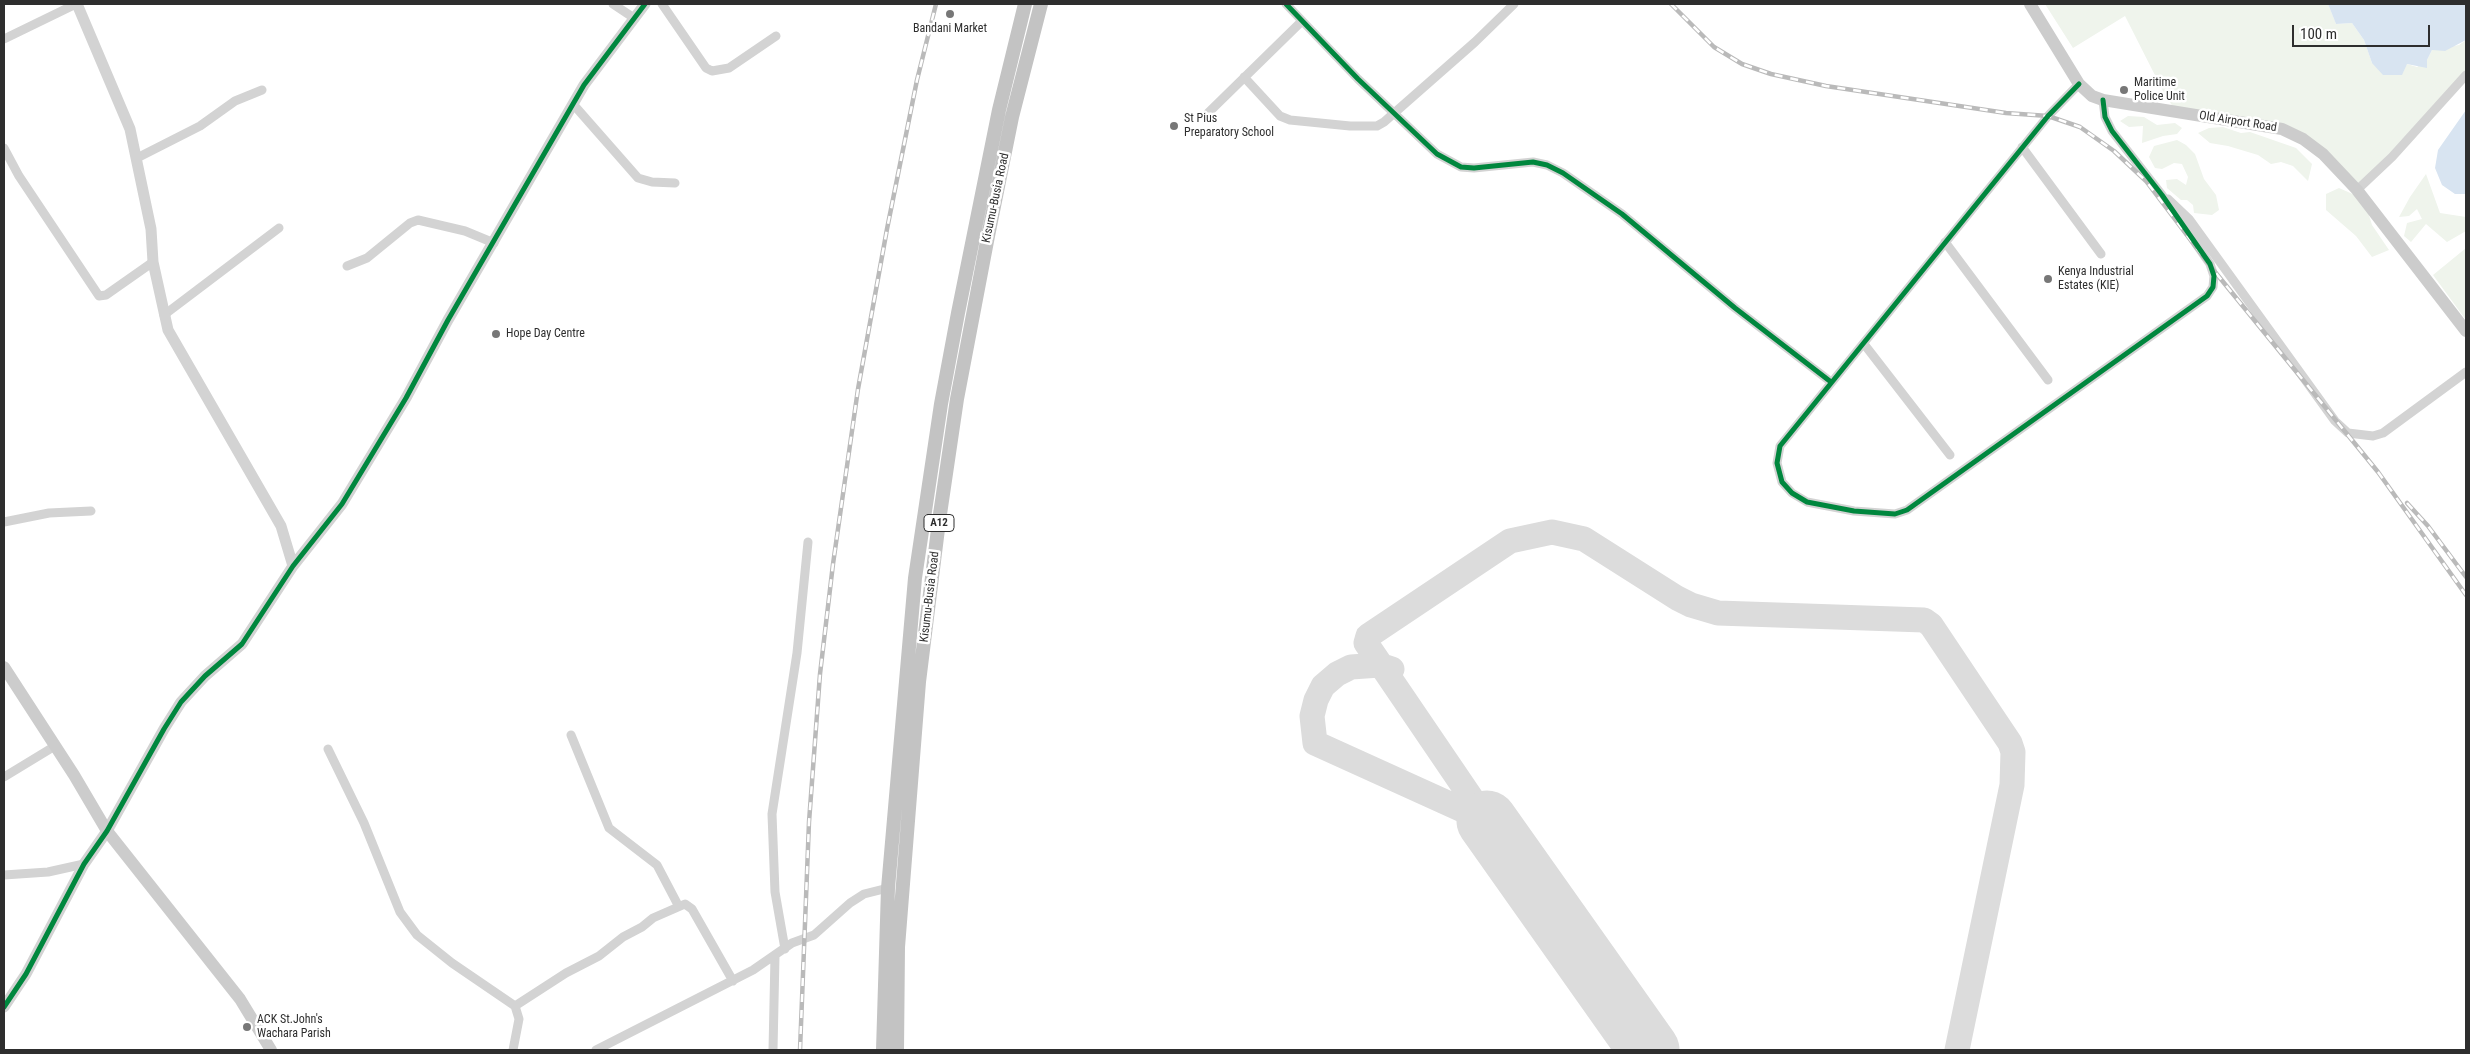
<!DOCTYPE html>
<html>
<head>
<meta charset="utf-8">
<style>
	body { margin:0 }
	#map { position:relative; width:2470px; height:1054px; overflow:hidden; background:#fff; font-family:"Roboto Condensed",sans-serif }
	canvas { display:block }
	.frame { position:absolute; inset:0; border:5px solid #2e2e2e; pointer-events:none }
	.scale { position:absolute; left:2292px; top:25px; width:138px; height:22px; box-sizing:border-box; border:2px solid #2e2e2e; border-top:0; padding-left:6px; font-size:15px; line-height:18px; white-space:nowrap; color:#2e2e2e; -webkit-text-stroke:4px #fff; paint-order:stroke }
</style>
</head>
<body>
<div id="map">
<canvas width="2470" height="1054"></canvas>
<div class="frame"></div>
<div class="scale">100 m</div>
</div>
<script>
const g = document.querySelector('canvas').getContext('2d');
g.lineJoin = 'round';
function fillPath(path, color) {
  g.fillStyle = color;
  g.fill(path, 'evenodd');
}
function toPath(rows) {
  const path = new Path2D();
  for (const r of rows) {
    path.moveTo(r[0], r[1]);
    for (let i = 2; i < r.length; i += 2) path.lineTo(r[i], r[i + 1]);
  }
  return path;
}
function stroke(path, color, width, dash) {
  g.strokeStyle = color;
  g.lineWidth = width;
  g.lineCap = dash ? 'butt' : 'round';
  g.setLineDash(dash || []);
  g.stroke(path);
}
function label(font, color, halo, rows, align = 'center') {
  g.font = font + ' "Roboto Condensed",sans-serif';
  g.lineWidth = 5;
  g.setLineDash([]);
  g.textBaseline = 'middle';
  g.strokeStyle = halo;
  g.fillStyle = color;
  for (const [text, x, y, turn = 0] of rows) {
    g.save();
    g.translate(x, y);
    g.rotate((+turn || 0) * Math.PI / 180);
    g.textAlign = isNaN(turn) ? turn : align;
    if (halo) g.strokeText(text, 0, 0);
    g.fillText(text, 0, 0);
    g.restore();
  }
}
const green = toPath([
	[2045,4,2328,4,2336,24,2352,23,2364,40,2372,63,2407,64,2417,67,2427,60,2432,50,2459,45,2466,40,2466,75,2357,190,2303,139,2177,112,2166,97,2125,16,2073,48],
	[2128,116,2144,117,2157,125,2175,123,2182,128,2177,134,2163,136,2142,143,2143,126,2129,127,2120,121],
	[2223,127,2241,133,2250,132,2296,148,2312,164,2308,181,2293,166,2281,162,2271,164,2258,155,2228,146,2210,143,2198,133,2209,128],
	[2177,140,2186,145,2195,154,2204,179,2216,195,2219,210,2212,215,2194,213,2193,205,2187,200,2181,200,2167,188,2166,180,2177,179,2186,185,2188,177,2182,164,2174,163,2162,169,2155,168,2149,157,2154,146],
	[2426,174,2440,213,2466,217,2466,231,2447,242,2426,224,2411,242,2404,236,2407,223,2422,219,2417,209,2409,216,2399,217,2410,197],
	[2339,188,2364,199,2372,225,2389,250,2372,257,2356,236,2326,210,2326,194],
	[2466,248,2466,320,2433,275]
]);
const water = toPath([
	[2328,4,2466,4,2466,40,2445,51,2432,50,2427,60,2427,68,2407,64,2402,75,2383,75,2372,63,2364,40,2352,23,2336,24],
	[2466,110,2466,194,2455,194,2442,185,2435,168,2438,150]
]);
const taxiway = toPath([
	[1392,669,1380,665,1351,667,1337,674,1323,686,1316,700,1312,716,1315,743,1487,821],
	[1487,821,1366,643,1368,636,1510,541,1552,532,1584,539,1677,598,1691,605,1718,613,1924,620,1931,625,2010,743,2013,752,2012,785,1957,1050]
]);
const runway = toPath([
	[1487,821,1649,1050]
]);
const minor = toPath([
	[613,4,634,18],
	[662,4,706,68,712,71,729,68,776,36],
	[1286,4,1358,79,1437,154,1461,167,1474,168,1533,162,1547,165,1563,173,1622,214,1735,308,1831,382],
	[4,39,76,4],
	[1244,77,1280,116,1290,120,1350,126,1377,126,1384,122,1475,42,1514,4],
	[2079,84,2048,116,1780,446,1777,463,1782,482,1792,493,1807,502,1854,511,1895,514,1907,510,2207,296,2213,287,2214,276,2210,264,2162,195,2112,131,2105,117,2103,100],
	[573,104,638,178,652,182,675,183],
	[1208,113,1302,21],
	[2022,147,2101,254],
	[4,148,19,176,99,296,106,295,153,262],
	[137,158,200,126,235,101,262,90],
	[2357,190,2392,157,2466,75],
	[2168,199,2189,219,2335,421,2348,433,2373,436,2383,433,2466,372],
	[1945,242,2048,380],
	[347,266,367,258,410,223,418,220,465,231,494,243],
	[164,315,279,228],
	[1864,344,1950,455],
	[4,522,49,513,91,511],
	[571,735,609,828,657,865,678,905],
	[328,749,364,823,400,912,417,935,452,963,515,1006,519,1019,513,1050],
	[4,777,55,746],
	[4,875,48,872,84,864],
	[785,949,775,892,772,814,797,653,808,542],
	[515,1006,566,973,599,956,623,937,642,927,653,918,685,904,692,909,733,981],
	[596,1050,753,970,792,943,814,935,850,903,864,894,888,888],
	[773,1050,775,956]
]);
const tertiary = toPath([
	[77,4,130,129,151,229,153,262,168,330,281,526,293,566],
	[4,1007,26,974,84,864,107,831,164,729,181,702,205,676,242,644,293,566,342,504,406,398,448,320,584,85,645,4]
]);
const secondary = toPath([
	[2030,4,2079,84,2092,96,2103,100,2282,129,2303,139,2323,154,2357,190,2466,331],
	[4,667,74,775,107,831,240,999,271,1050]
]);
const trunk = toPath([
	[883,1050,888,888,915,578,941,404,958,313,999,110,1025,4],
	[897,1050,898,947,919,682,939,521,957,399,988,236,1012,117,1041,4]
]);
const rail = toPath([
	[1671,4,1714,47,1742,64,1771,74,1826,86,2006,113,2048,116,2080,127,2114,151,2146,181,2211,267,2378,472,2466,595],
	[2407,503,2428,526,2466,577],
	[800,1050,809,822,820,674,833,564,858,389,887,229,917,80,936,4]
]);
const cycleway = toPath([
	[1286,4,1358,79,1437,154,1461,167,1474,168,1533,162,1547,165,1563,173,1622,214,1735,308,1831,382],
	[2079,84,2048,116,1780,446,1777,463,1782,482,1792,493,1807,502,1854,511,1895,514,1907,510,2207,296,2213,287,2214,276,2210,264,2162,195,2112,131,2105,117,2103,100],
	[4,1007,26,974,84,864,107,831,164,729,181,702,205,676,242,644,293,566,342,504,406,398,448,320,584,85,645,4]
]);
const markers = [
	[950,14,5,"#777"],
	[2124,90,5,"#777"],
	[1174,126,5,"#777"],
	[2048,279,5,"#777"],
	[496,334,5,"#777"],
	[247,1027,5,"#777"]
];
const shields = [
	[939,523,30]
];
const shieldNames = [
	["A12",939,523]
];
const poiNames = [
	["Bandani Market",950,29,"center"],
	["Maritime",2134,83],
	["Police Unit",2134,97],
	["St Pius",1184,119],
	["Preparatory School",1184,133],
	["Kenya Industrial",2058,272],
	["Estates (KIE)",2058,286],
	["Hope Day Centre",506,334],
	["ACK St.John's",257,1020],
	["Wachara Parish",257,1034]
];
const streetNames = [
	["Old Airport Road",2238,122,9],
	["Kisumu-Busia Road",996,198,-78],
	["Kisumu-Busia Road",930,597,-83]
];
fillPath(green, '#eff4ec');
fillPath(water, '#d8e4f1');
stroke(taxiway, '#dcdcdc', 25);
stroke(runway, '#dcdcdc', 61);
stroke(minor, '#d3d3d3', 9);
stroke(tertiary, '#d3d3d3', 11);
stroke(secondary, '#ccc', 12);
stroke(trunk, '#c3c3c3', 14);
stroke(rail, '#bababa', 4.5);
stroke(rail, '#fff', 2.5, [8]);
stroke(cycleway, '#00873e', 5);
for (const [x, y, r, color] of markers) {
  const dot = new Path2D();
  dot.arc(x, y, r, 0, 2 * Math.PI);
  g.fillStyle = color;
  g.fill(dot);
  stroke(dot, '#fff', 2);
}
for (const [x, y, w] of shields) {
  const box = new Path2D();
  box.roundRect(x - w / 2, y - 8.5, w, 17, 4);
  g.fillStyle = '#fff';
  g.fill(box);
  stroke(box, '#2e2e2e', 1);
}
label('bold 11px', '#2e2e2e', null, shieldNames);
label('12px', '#2e2e2e', '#fff', poiNames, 'left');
label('12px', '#2e2e2e', '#fff', streetNames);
</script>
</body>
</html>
